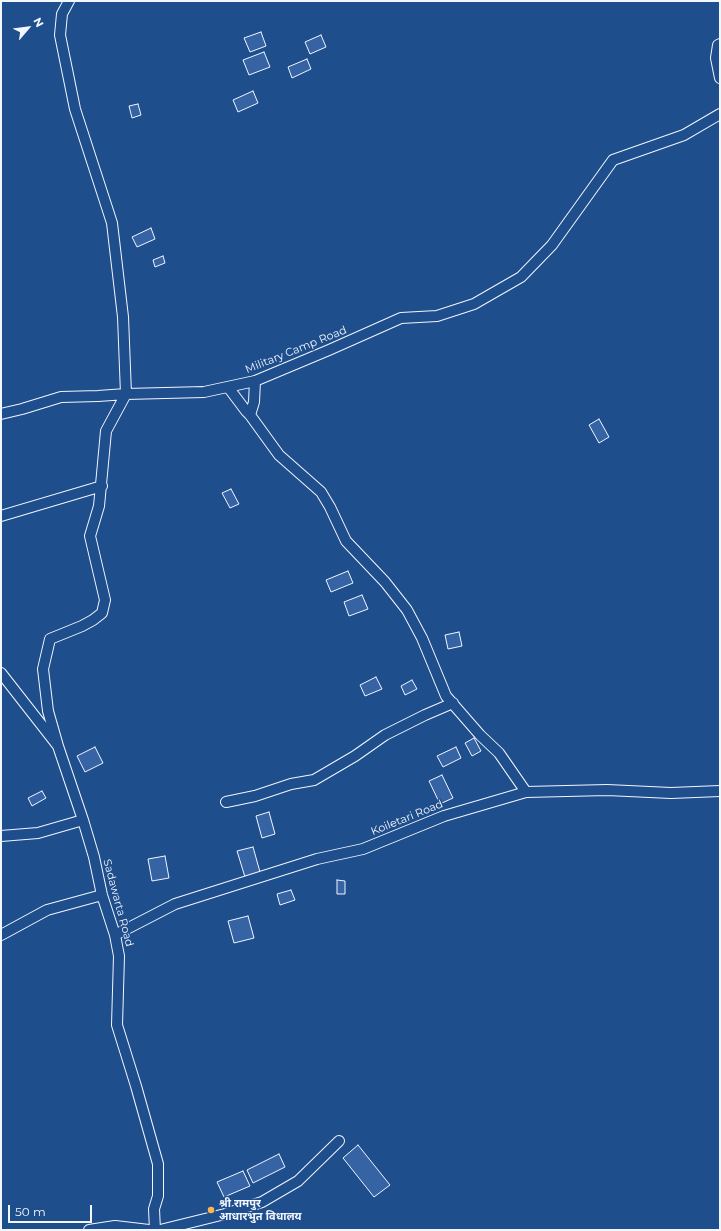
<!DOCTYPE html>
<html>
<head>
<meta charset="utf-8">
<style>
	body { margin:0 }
	#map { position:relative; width:721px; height:1231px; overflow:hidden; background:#1f4e8c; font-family:Montserrat,sans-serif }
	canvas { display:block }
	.frame { position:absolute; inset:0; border:2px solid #f2f6ff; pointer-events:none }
	.north { position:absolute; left:8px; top:8px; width:40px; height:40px; -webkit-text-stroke:3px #1f4e8c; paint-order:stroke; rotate:62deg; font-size:11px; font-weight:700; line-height:16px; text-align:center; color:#f2f6ff }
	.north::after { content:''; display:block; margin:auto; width:14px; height:18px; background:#f2f6ff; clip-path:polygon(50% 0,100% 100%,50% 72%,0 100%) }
	.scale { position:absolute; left:8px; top:1205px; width:84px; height:18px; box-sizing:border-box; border:2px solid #f2f6ff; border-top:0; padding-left:5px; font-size:12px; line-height:14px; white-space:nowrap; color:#f2f6ff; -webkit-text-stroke:3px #1f4e8c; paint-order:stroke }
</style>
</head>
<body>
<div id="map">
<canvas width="721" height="1231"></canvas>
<div class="frame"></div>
<div class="north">N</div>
<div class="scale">50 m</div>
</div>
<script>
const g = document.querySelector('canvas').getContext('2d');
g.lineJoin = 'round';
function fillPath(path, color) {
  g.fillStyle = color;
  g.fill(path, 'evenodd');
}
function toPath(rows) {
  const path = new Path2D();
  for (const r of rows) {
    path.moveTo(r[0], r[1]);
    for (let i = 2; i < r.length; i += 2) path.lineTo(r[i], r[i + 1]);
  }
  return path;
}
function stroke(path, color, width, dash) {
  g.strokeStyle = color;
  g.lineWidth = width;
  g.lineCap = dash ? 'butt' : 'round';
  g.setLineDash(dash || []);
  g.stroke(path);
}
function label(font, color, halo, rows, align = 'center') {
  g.font = font + ' Montserrat,"Noto Sans Devanagari",sans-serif';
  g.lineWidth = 3;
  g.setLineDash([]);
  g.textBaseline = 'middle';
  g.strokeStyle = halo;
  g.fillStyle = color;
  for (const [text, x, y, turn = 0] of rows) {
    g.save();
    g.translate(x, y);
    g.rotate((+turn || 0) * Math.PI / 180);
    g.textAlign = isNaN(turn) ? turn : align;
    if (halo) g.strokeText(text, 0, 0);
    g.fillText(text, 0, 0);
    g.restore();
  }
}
const building = toPath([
	[261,32,266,46,250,52,244,38,261,32],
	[321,35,326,47,310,54,305,42,321,35],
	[264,52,270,67,249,75,243,60,264,52],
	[307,59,311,69,292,78,288,67,307,59],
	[253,91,258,103,238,112,233,100,253,91],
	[138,104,141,115,132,118,129,106,138,104],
	[151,228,155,239,137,247,132,237,151,228],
	[163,256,165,263,155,267,153,260,163,256],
	[599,419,609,437,599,443,589,425,599,419],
	[231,489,239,504,230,508,222,493,231,489],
	[348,571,353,583,331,592,326,580,348,571],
	[362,595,368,609,349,616,344,602,362,595],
	[459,632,462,646,448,649,445,635,459,632],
	[376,677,382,689,365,696,360,685,376,677],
	[412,680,417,689,405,695,401,686,412,680],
	[474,738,481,751,472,756,465,743,474,738],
	[95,747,103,763,85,772,77,756,95,747],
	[456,747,461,758,443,767,437,756,456,747],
	[442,775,453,798,440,804,429,781,442,775],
	[42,791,46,798,32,806,28,798,42,791],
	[269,812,275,834,262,838,256,816,269,812],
	[253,847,260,872,245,877,237,851,253,847],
	[165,856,169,878,152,881,148,859,165,856],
	[337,880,345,881,345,894,337,894,337,880],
	[291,890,295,900,280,905,277,894,291,890],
	[248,916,254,938,234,943,228,921,248,916],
	[358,1145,390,1185,374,1197,343,1158,358,1145],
	[279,1154,285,1167,253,1183,247,1170,279,1154],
	[243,1171,250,1186,224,1197,217,1182,243,1171]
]);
const street = toPath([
	[720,44,718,45,716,58,720,78],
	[255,381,254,402,250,415,279,455,321,492,330,507,346,541,385,582,407,610,422,638,446,696,480,735,499,753,526,792],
	[228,387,246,411,250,415],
	[1,414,22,409,61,397,98,396,126,394,123,317,112,223,75,109,60,35,62,14,69,1],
	[1,516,102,486],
	[1,673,58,746,83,820,94,857,102,895,115,935,119,956,117,1025,136,1086,158,1164,158,1196,154,1209,155,1230],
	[58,746,48,711,43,669,50,639,82,626,93,620,102,613,105,600,90,536,99,506,106,431,126,394,204,392,255,381,329,350,401,318,437,316,474,304,521,277,552,245,613,160,684,135,720,114],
	[226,802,255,796,291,784,314,780,355,756,385,735,425,715,453,703],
	[1,836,38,833,83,820],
	[1,935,47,910,102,895],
	[115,935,175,904,317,859,363,849,444,816,526,792,607,790,671,793,720,791],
	[89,1230,115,1226,149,1230],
	[160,1230,225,1214,262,1202,298,1181,339,1141]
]);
const markers = [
	[211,1210,4,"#ffb74d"]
];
const streetNames = [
	["Military Camp Road",296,350,-22],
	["Koiletari Road",407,818,-22],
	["Sadawarta Road",118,903,75]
];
const poiNames = [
	["श्री रामपुर",219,1204],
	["आधारभुत विधालय",219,1217]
];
fillPath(building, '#3563a3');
stroke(building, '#f2f6ff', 1);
stroke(street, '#f2f6ff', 12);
stroke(street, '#1f4e8c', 10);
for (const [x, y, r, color] of markers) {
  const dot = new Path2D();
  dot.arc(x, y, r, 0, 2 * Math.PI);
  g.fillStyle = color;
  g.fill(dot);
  stroke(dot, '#1f4e8c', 1.5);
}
label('11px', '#f2f6ff', '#1f4e8c', streetNames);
label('bold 11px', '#f2f6ff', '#1f4e8c', poiNames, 'left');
</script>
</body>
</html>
